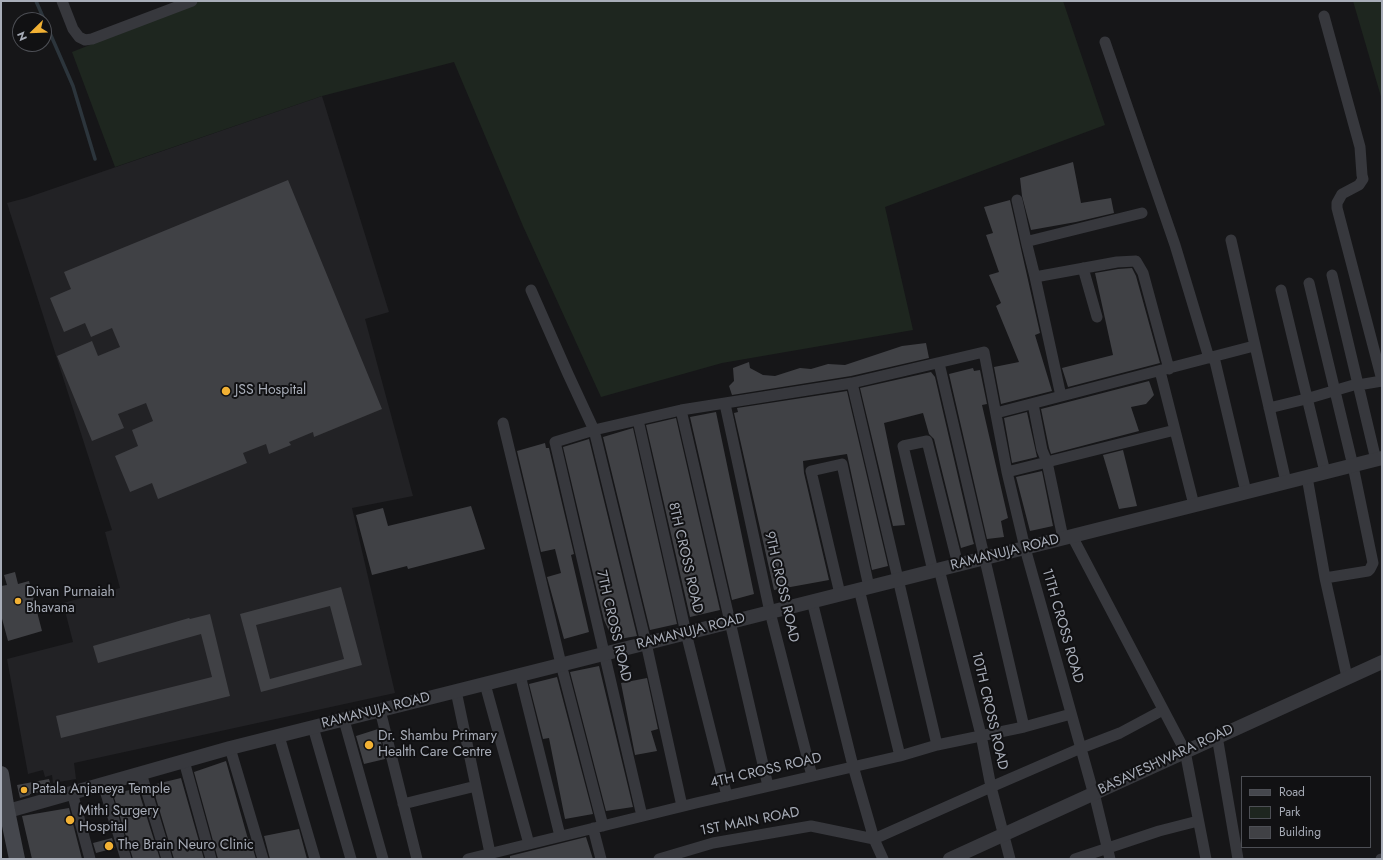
<!DOCTYPE html>
<html>
<head>
<meta charset="utf-8">
<style>
	body { margin:0 }
	#map { position:relative; width:1383px; height:860px; overflow:hidden; background:#161618; font-family:Jost,sans-serif }
	canvas { display:block }
	.frame { position:absolute; inset:0; border:2px solid #a8adb8; pointer-events:none }
	.legend { position:absolute; left:1241px; top:776px; width:130px; height:72px; box-sizing:border-box; background:#111113; border:1px solid #4d4f55; margin:0; padding:5px 7px; list-style:none; font-size:12px; color:#a8adb8 }
	.legend li { display:flex; align-items:center; gap:8px; height:20px }
	.legend b { width:20px; border:1px solid #4d4f55 }
	.north { position:absolute; left:12px; top:12px; width:40px; height:40px; box-sizing:border-box; background:#111113; border:1px solid #4d4f55; border-radius:50%; rotate:247deg; font-size:11px; font-weight:700; line-height:16px; text-align:center; color:#a8adb8 }
	.north::after { content:''; display:block; margin:auto; width:14px; height:18px; background:#f2b134; clip-path:polygon(50% 0,100% 100%,50% 72%,0 100%) }
</style>
</head>
<body>
<div id="map">
<canvas width="1383" height="860"></canvas>
<div class="frame"></div>
<ul class="legend">
<li><b style="height:5px;background:#45474d"></b>Road</li>
<li><b style="height:11px;background:#1e261f"></b>Park</li>
<li><b style="height:11px;background:#404145"></b>Building</li>
</ul>
<div class="north">N</div>
</div>
<script>
const g = document.querySelector('canvas').getContext('2d');
g.lineJoin = 'round';
function fillPath(path, color) {
  g.fillStyle = color;
  g.fill(path, 'evenodd');
}
function toPath(rows) {
  const path = new Path2D();
  for (const r of rows) {
    path.moveTo(r[0], r[1]);
    for (let i = 2; i < r.length; i += 2) path.lineTo(r[i], r[i + 1]);
  }
  return path;
}
function stroke(path, color, width, dash) {
  g.strokeStyle = color;
  g.lineWidth = width;
  g.lineCap = dash ? 'butt' : 'round';
  g.setLineDash(dash || []);
  g.stroke(path);
}
function label(font, color, halo, rows, align = 'center') {
  g.font = font + ' Jost,sans-serif';
  g.lineWidth = 4;
  g.setLineDash([]);
  g.textBaseline = 'middle';
  g.strokeStyle = halo;
  g.fillStyle = color;
  for (const [text, x, y, turn = 0] of rows) {
    g.save();
    g.translate(x, y);
    g.rotate((+turn || 0) * Math.PI / 180);
    g.textAlign = isNaN(turn) ? turn : align;
    if (halo) g.strokeText(text, 0, 0);
    g.fillText(text, 0, 0);
    g.restore();
  }
}
const built = toPath([
	[322,96,389,312,365,319,413,496,352,508,395,693,74,763,76,779,53,783,52,775,45,777,43,770,28,774,7,659,73,642,63,603,120,588,105,532,112,530,7,203,26,198]
]);
const green = toPath([
	[201,1,1063,1,1105,125,885,207,913,330,722,363,601,397,523,226,454,62,322,96,115,167,72,52],
	[1353,1,1382,1,1382,100]
]);
const stream = toPath([
	[36,1,73,86,95,159]
]);
const building = toPath([
	[1073,162,1081,203,1111,198,1114,213,1076,222,1031,230,1022,196,1020,178],
	[288,180,382,409,314,437,313,432,289,442,291,445,269,454,266,444,243,453,247,463,158,499,152,483,130,492,115,456,138,446,132,430,153,421,146,403,118,414,124,428,92,441,57,356,92,341,98,356,120,347,112,328,91,337,85,323,64,332,50,298,71,289,64,272],
	[1010,200,1040,333,1035,335,1052,391,1001,404,994,367,1019,362,996,306,1001,303,989,275,999,272,986,235,993,233,984,207],
	[1132,268,1136,276,1160,363,1068,387,1062,368,1113,355,1095,273,1118,269],
	[926,343,929,358,851,376,732,395,729,386,734,381,733,368,749,362,750,368,763,375,775,376,800,368,811,369,828,364,845,365,902,346],
	[973,368,974,371,980,370,987,404,982,405,1008,518,1001,521,1004,537,987,539,949,374],
	[931,372,935,377,973,541,974,544,961,548,934,439,929,434,923,413,884,423,905,525,893,526,860,388],
	[1149,381,1154,395,1146,404,1131,407,1139,431,1051,454,1049,448,1041,409],
	[847,391,888,566,872,570,847,454,803,461,804,473,829,580,774,590,734,413,738,412,737,408],
	[716,412,754,594,732,600,690,417],
	[1027,412,1037,457,1012,463,1004,418],
	[676,418,720,610,690,617,646,425],
	[633,428,677,624,650,630,603,437],
	[589,439,637,636,613,640,604,620,597,591,563,447],
	[545,443,546,448,549,448,574,554,571,555,589,632,564,639,547,577,561,573,555,549,541,552,517,451],
	[1123,450,1137,506,1119,509,1103,455],
	[1042,471,1053,526,1030,531,1016,477],
	[471,506,485,549,408,569,407,566,372,575,356,515,383,508,388,526],
	[15,572,18,584,29,581,42,631,8,641,1,615,1,586,7,585,4,575],
	[341,587,362,665,261,692,240,614],
	[330,606,344,659,270,679,256,625],
	[210,614,230,696,61,738,56,716,212,677,201,634,98,663,93,646,189,618,190,619],
	[599,666,633,807,606,811,570,672],
	[557,677,593,814,565,819,549,738,543,739,529,684],
	[647,678,658,729,651,731,657,751,635,755,621,683],
	[378,729,385,759,364,764,356,736],
	[226,761,248,839,250,839,256,859,218,859,194,772],
	[181,778,204,859,174,859,152,785],
	[49,779,52,790,30,794,30,795,20,798,17,785],
	[138,788,138,789,160,859,133,859,113,794],
	[69,808,82,859,32,859,22,816],
	[299,829,307,859,270,859,264,836],
	[586,837,593,859,510,859,510,856],
	[112,838,115,848,96,853,93,843]
]);
const minor = toPath([
	[62,1,73,29,79,37,85,40,92,39,192,1],
	[1324,16,1360,147,1362,175,1363,179,1359,185,1342,194,1337,203,1337,208,1382,380],
	[1105,42,1175,245,1209,358],
	[1017,200,1027,245],
	[1142,213,1029,241,1027,245,1035,277,1117,262,1136,261,1143,273,1169,369],
	[1231,240,1286,482],
	[1083,268,1097,317],
	[1332,275,1376,460],
	[1035,277,1061,396],
	[1309,283,1353,466,1373,563,1370,569,1368,571,1325,578],
	[531,290,568,374,594,430,646,643,682,806],
	[1281,290,1325,472],
	[1214,357,1246,492],
	[939,363,1024,727],
	[1160,371,1194,505],
	[852,383,937,745],
	[725,404,770,612,812,776],
	[1033,404,1042,450,1047,462,1063,538],
	[1269,408,1306,399,1357,384,1358,385,1382,381],
	[681,410,768,786],
	[996,413,1254,346],
	[638,420,686,633,727,796],
	[503,423,561,664,603,826],
	[1007,472,1175,430],
	[1307,477,1325,578,1347,677],
	[1072,536,1185,751,1206,859],
	[939,569,981,735,991,787,1010,859],
	[933,571,903,446,927,441,958,565],
	[859,589,900,756],
	[840,594,811,471,842,464,869,587],
	[812,601,853,766,874,839,991,787,1081,748,1120,733,1163,710],
	[520,675,560,836],
	[485,684,529,844],
	[456,691,490,853],
	[380,710,417,859],
	[344,720,383,859],
	[313,727,351,859],
	[279,736,315,859],
	[1217,736,1238,859],
	[230,748,263,859],
	[184,761,211,859],
	[141,773,167,859],
	[103,784,126,859],
	[72,792,90,859],
	[403,804,476,786],
	[642,816,555,442,594,430,681,410,852,383,984,352,1007,472,1025,548,1092,788,1094,793,1110,859],
	[593,828,601,859],
	[468,859,696,803,900,756,937,745,1024,727,1071,714],
	[659,859,713,843,811,826,874,839,883,859],
	[1075,859,1159,831,1198,821],
	[1381,859,1382,859]
]);
const tertiary = toPath([
	[1,813,230,748,1382,458],
	[950,859,1382,662]
]);
const secondary = toPath([
	[1,774,7,811,17,859]
]);
const markers = [
	[226,391,5,"#f2b134"],
	[18,601,4,"#f2b134"],
	[369,745,5,"#f2b134"],
	[24,790,4,"#f2b134"],
	[70,820,5,"#f2b134"],
	[109,846,5,"#f2b134"]
];
const poiNames = [
	["JSS Hospital",235,391],
	["Divan Purnaiah",26,593],
	["Bhavana",26,609],
	["Dr. Shambu Primary",378,737],
	["Health Care Centre",378,753],
	["Patala Anjaneya Temple",32,790],
	["Mithi Surgery",79,812],
	["Hospital",79,828],
	["The Brain Neuro Clinic",118,846]
];
const streetNames = [
	["RAMANUJA ROAD",1005,553,-14],
	["8TH CROSS ROAD",685,558,77],
	["9TH CROSS ROAD",781,587,77],
	["7TH CROSS ROAD",613,626,77],
	["11TH CROSS ROAD",1062,626,74],
	["RAMANUJA ROAD",691,632,-14],
	["RAMANUJA ROAD",376,711,-14],
	["10TH CROSS ROAD",989,711,77],
	["BASAVESHWARA ROAD",1166,760,-25],
	["4TH CROSS ROAD",766,771,-13],
	["1ST MAIN ROAD",750,822,-11]
];
fillPath(built, '#222225');
fillPath(green, '#1e261f');
stroke(stream, '#2c353c', 3.5);
fillPath(building, '#404145');
stroke(minor, '#37383d', 11);
stroke(tertiary, '#37383d', 14);
stroke(secondary, '#45474d', 16);
for (const [x, y, r, color] of markers) {
  const dot = new Path2D();
  dot.arc(x, y, r, 0, 2 * Math.PI);
  g.fillStyle = color;
  g.fill(dot);
  stroke(dot, '#111113', 1.5);
}
label('14px', '#a8adb8', '#111113', poiNames, 'left');
label('14px', '#a8adb8', '#111113', streetNames);
</script>
</body>
</html>
